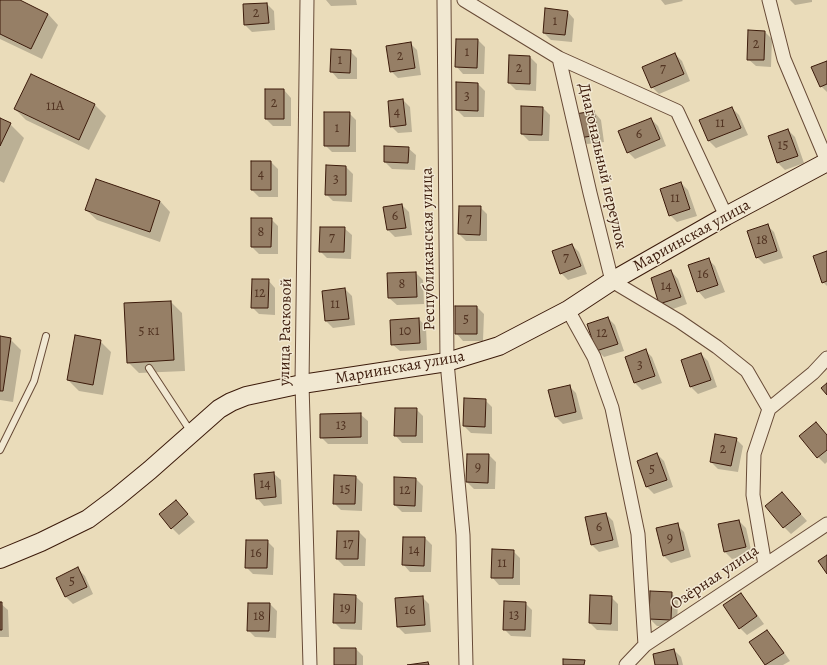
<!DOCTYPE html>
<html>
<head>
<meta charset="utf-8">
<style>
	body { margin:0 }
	canvas { display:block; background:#eadcba }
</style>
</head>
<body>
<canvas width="827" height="665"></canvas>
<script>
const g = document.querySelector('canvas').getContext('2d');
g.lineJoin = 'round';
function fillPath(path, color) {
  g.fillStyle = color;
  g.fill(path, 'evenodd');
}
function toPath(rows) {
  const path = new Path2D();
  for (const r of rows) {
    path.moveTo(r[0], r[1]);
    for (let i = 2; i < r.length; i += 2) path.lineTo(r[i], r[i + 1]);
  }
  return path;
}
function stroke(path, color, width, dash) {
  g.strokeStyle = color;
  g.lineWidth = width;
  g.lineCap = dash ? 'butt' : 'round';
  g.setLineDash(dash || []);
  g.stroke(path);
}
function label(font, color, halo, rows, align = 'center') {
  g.font = font + ' Alegreya,serif';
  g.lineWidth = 3;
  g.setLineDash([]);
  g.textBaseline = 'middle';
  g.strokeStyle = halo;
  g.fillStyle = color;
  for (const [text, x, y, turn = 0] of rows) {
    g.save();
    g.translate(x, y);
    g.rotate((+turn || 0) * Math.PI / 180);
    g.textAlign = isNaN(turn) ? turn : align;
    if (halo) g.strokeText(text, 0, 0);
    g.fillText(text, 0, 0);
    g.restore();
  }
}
const shadow = toPath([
	[0,0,17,0,48,14,58,25,42,59,0,39],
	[326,0,356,0,357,5,331,6],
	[661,0,682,0,683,1,665,5],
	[790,0,812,0,812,2,795,5],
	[267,4,274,11,275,30,252,32,245,25],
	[567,11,574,19,572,42,551,40,544,33],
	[765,32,772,39,771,67,756,66,748,59],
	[478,40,485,47,484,74,463,74,456,66],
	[410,43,417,50,421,75,398,78,391,71],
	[350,51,357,58,357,79,338,79,331,71],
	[675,54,682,61,690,81,659,94,652,87],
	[510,56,530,57,537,64,536,91,516,90,509,83],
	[827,62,827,92,821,86],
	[31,75,95,105,106,116,89,150,26,120,15,109],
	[478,84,485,91,484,117,464,117,457,110],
	[284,90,291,98,291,126,273,126,266,119],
	[403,100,410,107,412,132,398,133,391,126],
	[543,108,550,115,549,141,529,141,522,134],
	[732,108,739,115,748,135,716,148,709,141],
	[594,112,601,120,604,142,587,144,580,137],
	[349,113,356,120,356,152,332,152,325,145],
	[651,119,658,126,666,146,635,159,628,152],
	[0,120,10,124,24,138,4,183,0,181],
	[788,130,795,137,804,163,785,170,778,163],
	[408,148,416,155,415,170,392,169,385,162],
	[252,162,271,162,278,169,278,197,259,197,252,190],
	[346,167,353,174,352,202,333,201,326,194],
	[681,183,688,190,697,216,677,222,670,215],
	[160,201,170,212,160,242,97,220,86,210],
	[402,205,409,212,412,235,395,237,388,230,385,208],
	[480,207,487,214,487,241,466,241,459,234],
	[271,219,278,226,278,254,259,254,252,247],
	[767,225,774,232,783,258,764,264,757,257],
	[344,228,352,235,351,259,327,258,320,251],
	[572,245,579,252,587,274,568,280,561,273],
	[827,252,827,286,823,282],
	[708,259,715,266,725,292,705,299,698,291],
	[671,271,678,279,687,304,667,311,660,304],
	[416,273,423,280,424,304,397,305,389,298],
	[268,280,275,288,275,315,259,314,252,307],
	[345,289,352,296,355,325,333,328,326,321],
	[171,302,182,313,185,371,139,373,128,362],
	[477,307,484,314,483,341,463,341,456,333],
	[608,318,615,325,624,351,604,357,597,350],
	[419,319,426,327,427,350,400,351,392,344],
	[0,337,10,339,21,350,13,402,0,400],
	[100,341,111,352,103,395,79,391,68,380],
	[645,350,652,357,662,383,642,390,635,383,626,357],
	[701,354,708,361,717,387,698,394,691,387],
	[569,386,576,393,583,419,563,424,556,417,550,390],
	[485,400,492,407,492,434,471,433,464,426],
	[416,409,423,416,423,443,402,443,395,435],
	[360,414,368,421,368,444,328,444,321,437],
	[816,423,827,435,827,462,825,464,818,457],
	[736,439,743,446,738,472,718,469,711,462],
	[657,454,664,461,673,487,654,494,647,487],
	[489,455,496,462,495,489,474,489,467,482],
	[273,473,281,480,282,504,264,506,257,498],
	[356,477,363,484,362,511,341,510,334,503],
	[416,479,423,486,422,512,402,512,395,505],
	[782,493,807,521,791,534,784,527],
	[176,501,195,522,179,535,172,528],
	[606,514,613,521,619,547,599,552,592,545],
	[739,521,746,528,752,554,732,559,725,552],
	[677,525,684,532,691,557,671,563,664,556],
	[359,532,366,539,365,566,344,566,337,559],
	[425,538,432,545,431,572,410,572,403,564],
	[267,541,274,548,273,575,253,574,246,567],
	[513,551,520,558,520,585,499,585,492,577],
	[78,569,85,576,93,594,73,604,66,597,57,578],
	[671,593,678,600,677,626,657,626,650,619],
	[741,595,748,602,764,624,747,635,740,628],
	[355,596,363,603,362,630,341,629,334,622],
	[422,597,429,604,431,632,405,634,398,627],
	[611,597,618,604,618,631,597,630,590,623],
	[0,603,8,610,9,637,0,637],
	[525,603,532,610,531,637,511,636,504,629],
	[270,604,277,611,276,638,255,637,248,630],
	[767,631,774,638,790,661,783,665,766,665,751,642],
	[356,649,363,656,363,665,335,665],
	[674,650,681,657,683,665,656,665]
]);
const building = toPath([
	[0,0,20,0,48,14,31,49,0,34,0,0],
	[267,3,269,23,244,25,243,4,267,3],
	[545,8,568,11,565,35,543,33,545,8],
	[748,30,765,31,764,60,747,60,748,30],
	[456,39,478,39,477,68,455,67,456,39],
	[411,42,415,68,390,72,386,46,411,42],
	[331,49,351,50,350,73,330,72,331,49],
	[675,53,684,74,651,88,642,67,675,53],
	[509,55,530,56,530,84,508,83,509,55],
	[827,61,827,84,820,87,811,67,827,61],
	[31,74,95,104,79,140,14,109,31,74],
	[456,82,478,83,478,111,456,110,456,82],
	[265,89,284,89,284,119,265,119,265,89],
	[403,99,406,125,390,127,388,101,403,99],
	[521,106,543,107,542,135,521,134,521,106],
	[732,107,741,128,708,141,699,120,732,107],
	[594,111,598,135,579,138,575,114,594,111],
	[324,112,350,112,349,146,324,146,324,112],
	[0,118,11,123,0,146,0,118],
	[651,118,660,139,627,153,618,131,651,118],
	[788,129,798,156,777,163,768,136,788,129],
	[384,146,409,147,408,163,384,162,384,146],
	[251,161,271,161,271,190,251,190,251,161],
	[326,165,346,166,346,195,325,195,326,165],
	[96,179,160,201,150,232,85,210,96,179],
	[681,182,690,209,669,216,660,189,681,182],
	[402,204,406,228,387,230,383,207,402,204],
	[459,206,481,206,480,235,458,234,459,206],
	[251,218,272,218,271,247,251,247,251,218],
	[768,224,777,251,756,258,747,231,768,224],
	[320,227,345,227,344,252,319,252,320,227],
	[572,244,581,266,560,274,552,251,572,244],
	[827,251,827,281,822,283,813,256,827,251],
	[709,258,718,285,697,292,688,265,709,258],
	[671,270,681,297,659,304,651,278,671,270],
	[416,272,417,297,388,298,387,273,416,272],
	[252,279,269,279,268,308,251,308,252,279],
	[345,288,349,319,325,321,322,291,345,288],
	[171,301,174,360,127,363,124,303,171,301],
	[455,306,477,306,477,334,455,334,455,306],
	[608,317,618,344,596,351,587,324,608,317],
	[419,318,420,343,391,345,390,320,419,318],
	[75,335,101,340,93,385,67,380,75,335],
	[0,336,11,338,3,391,0,391,0,336],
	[646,349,655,376,634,383,625,357,646,349],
	[701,353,711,380,690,387,681,360,701,353],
	[827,383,827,395,821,388,827,383],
	[570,385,576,412,555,417,548,390,570,385],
	[464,398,486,399,485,427,463,426,464,398],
	[395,408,417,408,416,436,394,436,395,408],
	[361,413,361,437,320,438,320,414,361,413],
	[816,422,827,435,827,450,817,458,799,436,816,422],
	[715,434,737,438,731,466,710,462,715,434],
	[657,453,667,480,646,487,637,461,657,453],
	[467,454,489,454,488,483,466,482,467,454],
	[274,472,276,497,256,499,254,474,274,472],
	[334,475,356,476,355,504,333,504,334,475],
	[394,477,416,478,415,506,394,505,394,477],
	[782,492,801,514,783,528,765,506,782,492],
	[176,500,188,514,171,529,159,514,176,500],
	[606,513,613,540,591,545,585,517,606,513],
	[739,520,746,547,724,552,718,524,739,520],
	[678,523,684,550,663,556,656,528,678,523],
	[337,531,359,531,358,559,336,559,337,531],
	[403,537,425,537,424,566,402,565,403,537],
	[246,540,268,540,267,568,245,568,246,540],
	[492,549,514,550,513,578,491,578,492,549],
	[827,555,827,574,818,561,827,555],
	[78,567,87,587,65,597,56,578,78,567],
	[650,591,672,592,671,620,649,619,650,591],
	[741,593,757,616,739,629,723,605,741,593],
	[334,594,356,595,355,623,333,623,334,594],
	[590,595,612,596,611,624,589,623,590,595],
	[423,596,425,625,397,627,395,598,423,596],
	[504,601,526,602,525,630,503,630,504,601],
	[0,602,2,602,2,630,0,630,0,602],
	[248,603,270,603,269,631,247,631,248,603],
	[767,630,784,653,765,665,749,642,767,630],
	[334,648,356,648,356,665,334,665,334,648],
	[674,649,678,665,655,665,653,654,674,649],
	[563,659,585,660,584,665,563,665,563,659],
	[428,662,429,665,407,665,428,662]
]);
const service = toPath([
	[149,368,191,432],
	[0,450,34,381,46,336]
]);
const minor = toPath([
	[307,0,302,384,310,665],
	[444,0,447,362,463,535,466,665],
	[464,0,559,58,677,111,726,216],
	[769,0,784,59,827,161],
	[559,58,590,193,612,281,679,321,717,347,747,371,769,409],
	[568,310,594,357,612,408,638,534,645,645],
	[765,565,753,495,754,454,769,409,813,373,827,358],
	[626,665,645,645,827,524]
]);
const secondary = toPath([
	[0,559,41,542,88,519,116,498,150,470,219,409,231,402,246,396,302,384,447,362,499,346,568,310,612,281,726,216,827,162]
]);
const numberNames = [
	["2",256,14],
	["1",555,22],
	["2",756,45],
	["1",467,53],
	["2",400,57],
	["1",340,61],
	["2",519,69],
	["7",663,70],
	["3",467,97],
	["2",274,104],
	["11А",55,107],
	["4",397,113],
	["11",720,124],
	["1",337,129],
	["6",639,135],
	["15",783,146],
	["4",261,175],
	["3",336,180],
	["11",675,199],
	["6",395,217],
	["7",469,220],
	["8",261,233],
	["7",332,239],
	["18",762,241],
	["7",566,259],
	["16",703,275],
	["8",402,285],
	["14",666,287],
	["12",260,294],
	["11",335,305],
	["5",466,320],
	["5 к1",149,332],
	["10",405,332],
	["12",602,334],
	["3",640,366],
	["13",341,426],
	["2",723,450],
	["9",478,468],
	["5",652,470],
	["14",265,485],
	["15",345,490],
	["12",405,491],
	["6",599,528],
	["9",670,539],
	["17",348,545],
	["14",414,551],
	["16",256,554],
	["11",502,564],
	["5",72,582],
	["19",345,609],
	["16",410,611],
	["13",514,616],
	["18",259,617]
];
const streetNames = [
	["Диагональный переулок",602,166,77],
	["Мариинская улица",692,236,-29],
	["Республиканская улица",429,249,-91],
	["улица Расковой",286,332,-89],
	["Мариинская улица",400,368,-10],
	["Озёрная улица",715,578,-34]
];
fillPath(shadow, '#0003');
fillPath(building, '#967f66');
stroke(building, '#3c1b0b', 1);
stroke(service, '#684b37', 8);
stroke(minor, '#684b37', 15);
stroke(secondary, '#3c1b0b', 20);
stroke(service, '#f1e8d2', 6);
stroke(minor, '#f1e8d2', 13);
stroke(secondary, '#f1e8d2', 18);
label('14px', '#523422', null, numberNames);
label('16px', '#3c1b0b', '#f1e8d2', streetNames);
</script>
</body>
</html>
